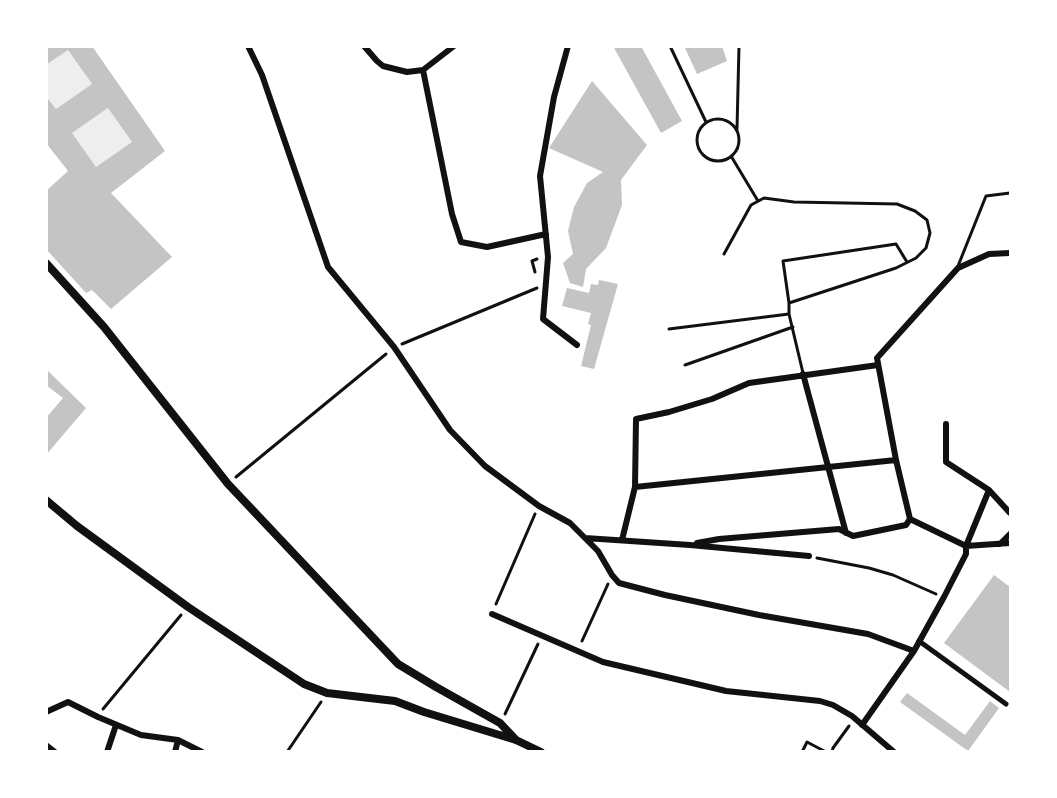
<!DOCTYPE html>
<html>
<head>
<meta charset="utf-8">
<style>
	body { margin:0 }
	#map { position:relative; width:1057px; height:798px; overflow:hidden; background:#fff; font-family:"Source Sans 3",sans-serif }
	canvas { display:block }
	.frame { position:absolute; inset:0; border:48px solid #fff; pointer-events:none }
</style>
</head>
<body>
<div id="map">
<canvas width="1057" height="798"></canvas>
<div class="frame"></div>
</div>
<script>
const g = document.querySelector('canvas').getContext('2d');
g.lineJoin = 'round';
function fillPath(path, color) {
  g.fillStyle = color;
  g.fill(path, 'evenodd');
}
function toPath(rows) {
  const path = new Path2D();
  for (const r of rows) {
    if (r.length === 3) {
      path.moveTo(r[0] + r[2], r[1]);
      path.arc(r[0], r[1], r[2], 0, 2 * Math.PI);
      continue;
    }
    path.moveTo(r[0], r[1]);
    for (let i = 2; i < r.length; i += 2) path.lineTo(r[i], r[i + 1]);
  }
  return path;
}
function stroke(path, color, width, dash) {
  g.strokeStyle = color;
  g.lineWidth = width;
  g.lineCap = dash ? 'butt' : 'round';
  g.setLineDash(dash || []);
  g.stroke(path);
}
const green = toPath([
	[68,50,92,84,56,109,47,96,46,65],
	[108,108,132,142,96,167,72,133]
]);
const building = toPath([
	[46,46,92,46,165,151,111,193,172,257,111,309,92,290,86,293,46,249,46,191,68,171,46,143,46,96,56,109,92,84,68,50,46,65],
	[108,108,132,142,96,167,72,133],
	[613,46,641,46,682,121,661,133],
	[684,46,722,46,727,61,697,74],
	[592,81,647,145,621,180,622,205,606,248,586,269,583,287,570,283,563,263,573,254,568,231,574,207,587,183,603,172,549,148],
	[599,280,618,284,594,369,581,366,591,325,588,324,591,313,562,306,567,288,589,293,591,284,598,285],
	[46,369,86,408,46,455,46,418,63,398,46,385],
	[994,575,1010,587,1010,692,944,643],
	[907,693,965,735,990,701,999,708,968,751,900,702]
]);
const path = toPath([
	[535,272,532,261,537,259],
	[402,344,537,288],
	[236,477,386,354],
	[817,558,869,568,893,575,936,594],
	[496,604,535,514],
	[582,641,608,584],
	[103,709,181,615],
	[505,714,538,644],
	[287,752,321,702],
	[802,752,807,742,826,752],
	[832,752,833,748,849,726]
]);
const service = toPath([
	[670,46,706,122],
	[718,140,21],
	[737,129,739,46],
	[731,156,758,201],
	[724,254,751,205,764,198,794,202,897,204,915,211,927,220,930,233,926,248,916,258,896,268,789,303,789,314,803,373],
	[958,266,986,196,1010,193],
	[789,303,783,261,896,244,907,262],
	[669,329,789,314],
	[685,365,793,327]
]);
const pedestrian = toPath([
	[919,641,1006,704]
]);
const minor = toPath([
	[248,46,262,75,328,267,394,347,450,430,485,466,539,506,570,523,585,538,690,545,809,556],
	[364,46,377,61,383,66,407,72,423,70,454,46],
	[568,46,554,97,540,176,548,257,543,319,577,345],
	[423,70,452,214,461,242,487,247,546,234],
	[803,374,846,533],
	[946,424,946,462,989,490,1010,513],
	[635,487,896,460],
	[910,519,896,460,877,358,958,268,989,254,1010,253],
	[910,519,966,546,1010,543],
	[585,538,598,551,612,575,619,583,665,595,759,615,868,634,914,651],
	[622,540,635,487,636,419,669,412,712,399,749,383,878,365],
	[697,543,719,539,839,529,853,536,906,525,910,519],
	[1000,544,1010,534],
	[492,614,603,662,726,691,820,701,833,705,852,716,894,752],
	[46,712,68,702,98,717,141,735,178,740,202,752],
	[862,725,914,651,944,597,966,554,966,546,989,490],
	[46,745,55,752],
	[107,752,116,725],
	[175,752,178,740]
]);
const tertiary = toPath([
	[46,263,104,327,228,484,398,664,436,687,500,723,516,740],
	[46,500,77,526,188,607,304,684,327,693,395,701,424,712,516,740,541,752]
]);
fillPath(green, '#eee');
fillPath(building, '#c4c4c4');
stroke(path, '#111', 3);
stroke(service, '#111', 3);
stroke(pedestrian, '#111', 5);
stroke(minor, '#111', 6);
stroke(tertiary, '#111', 8);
</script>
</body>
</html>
